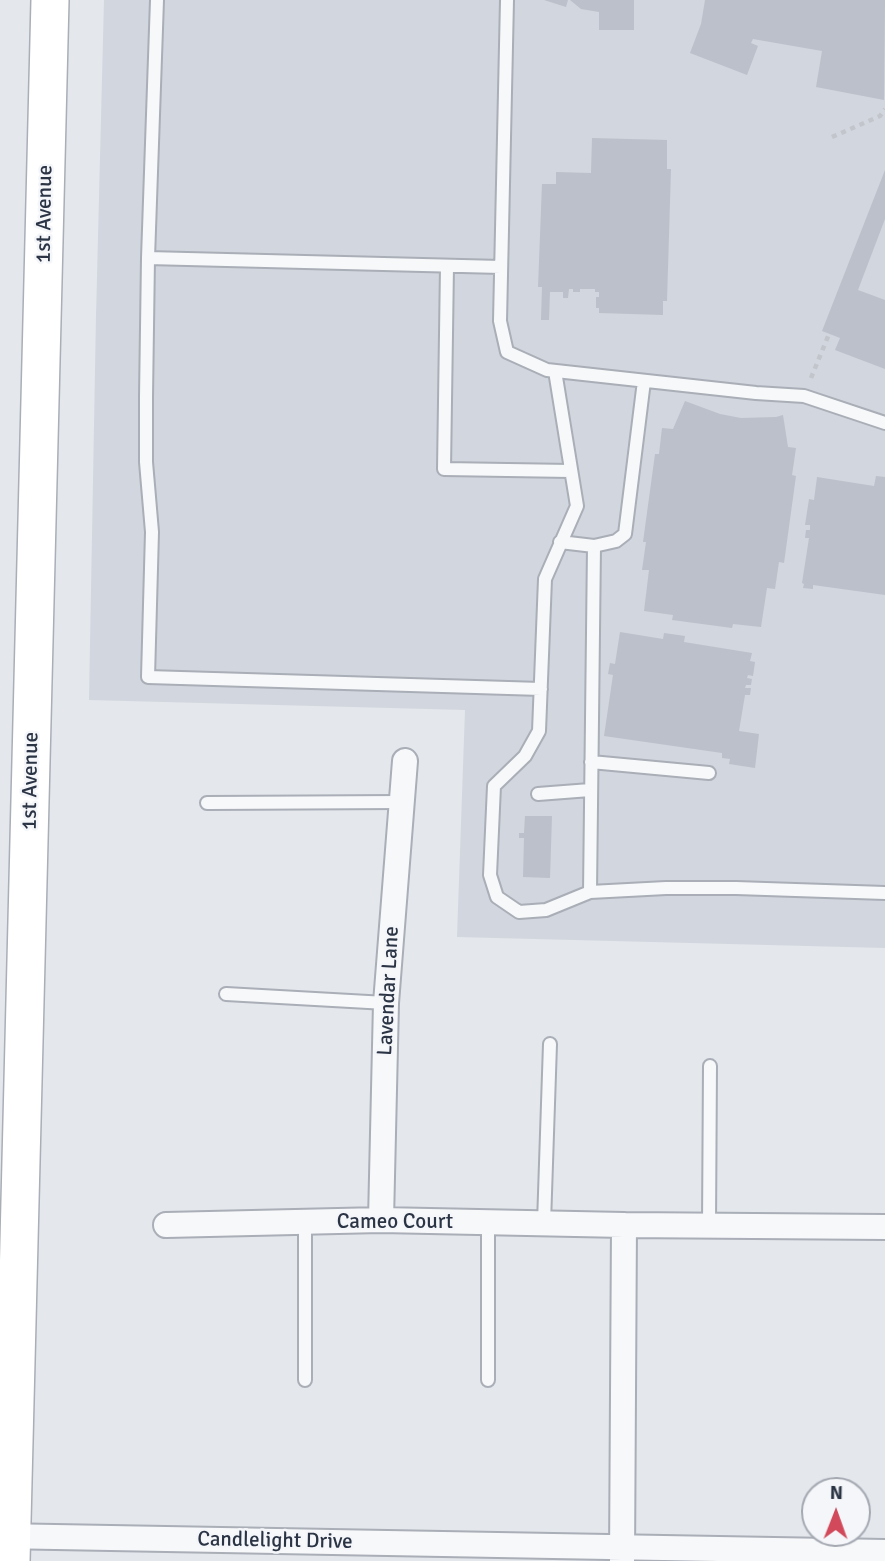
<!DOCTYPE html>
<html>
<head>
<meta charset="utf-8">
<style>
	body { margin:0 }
	#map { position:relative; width:885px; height:1561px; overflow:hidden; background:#e4e7ec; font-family:Signika,sans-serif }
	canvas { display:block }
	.north { position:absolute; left:801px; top:1477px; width:70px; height:70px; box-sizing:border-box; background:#f4f6f9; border:2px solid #a4a8b1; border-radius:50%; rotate:1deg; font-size:19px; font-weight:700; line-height:28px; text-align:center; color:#2b3445 }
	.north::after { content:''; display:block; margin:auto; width:24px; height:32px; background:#d1495b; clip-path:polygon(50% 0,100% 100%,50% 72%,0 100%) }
</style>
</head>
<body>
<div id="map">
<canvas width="885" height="1561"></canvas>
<div class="north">N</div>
</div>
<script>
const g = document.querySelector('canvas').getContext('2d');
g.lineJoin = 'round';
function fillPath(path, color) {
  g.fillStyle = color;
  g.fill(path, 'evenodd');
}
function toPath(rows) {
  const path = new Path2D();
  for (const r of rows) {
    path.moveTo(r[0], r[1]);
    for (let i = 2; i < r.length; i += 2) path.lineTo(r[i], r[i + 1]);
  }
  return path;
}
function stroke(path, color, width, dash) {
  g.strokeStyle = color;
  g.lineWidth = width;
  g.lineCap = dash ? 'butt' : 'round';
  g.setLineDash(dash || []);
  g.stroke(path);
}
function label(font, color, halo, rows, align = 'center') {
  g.font = font + ' Signika,sans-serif';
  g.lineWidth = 5;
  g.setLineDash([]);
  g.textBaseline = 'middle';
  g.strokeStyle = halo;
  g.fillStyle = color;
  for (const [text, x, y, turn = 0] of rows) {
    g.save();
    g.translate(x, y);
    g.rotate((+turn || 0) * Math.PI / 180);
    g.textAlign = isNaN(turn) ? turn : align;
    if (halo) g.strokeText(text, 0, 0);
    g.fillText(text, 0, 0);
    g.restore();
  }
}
const built = toPath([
	[104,0,885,0,885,948,457,937,465,710,89,700,96,316]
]);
const building = toPath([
	[544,0,568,0,566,7],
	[570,0,634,0,634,30,599,30,599,12,581,9],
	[705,0,885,0,884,100,816,87,822,51,753,39,751,43,758,46,747,75,690,53,701,24],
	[592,138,667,140,667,169,671,169,667,301,663,301,663,315,599,313,599,308,596,308,596,297,599,297,599,292,595,292,595,289,580,289,580,292,573,292,573,289,569,289,568,298,563,298,563,292,550,292,549,320,541,320,542,287,538,287,542,184,556,184,556,172,591,173],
	[885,170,885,219,858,290,885,300,885,369,835,350,840,338,822,331],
	[685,401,720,414,741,418,776,417,783,415,788,447,796,448,792,475,796,476,784,563,779,562,775,589,767,588,761,627,733,624,732,628,672,620,673,615,644,611,649,570,642,570,646,542,643,542,655,454,659,454,662,428,673,429],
	[876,476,885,477,885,595,813,585,813,589,803,588,804,584,802,583,809,538,805,538,806,530,810,530,810,525,805,525,809,499,814,500,817,477,874,486],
	[620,632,663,639,664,633,685,636,684,642,752,653,750,661,755,662,753,676,748,675,747,678,752,679,751,685,746,685,745,688,751,688,750,695,745,695,739,731,759,734,755,768,729,764,730,759,722,758,722,753,604,736,613,675,608,674,610,663,615,664],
	[525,816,552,816,550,878,523,877,524,838,519,838,519,833,524,833]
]);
const path = toPath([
	[832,137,880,116,885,109],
	[811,378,829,334]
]);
const service = toPath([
	[157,0,148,258,146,397,146,462,152,532,148,677,541,689],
	[507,0,500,321,507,352,547,370,756,393,804,396,885,423],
	[148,258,501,267],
	[447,266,444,469,571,471],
	[555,371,577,506,545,579,539,731,525,756,494,786,490,875,497,897,519,912,546,910,590,892,666,888,736,888,885,893],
	[560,542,594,546,616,541,625,534,644,381],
	[591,762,709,773],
	[538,794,590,790],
	[207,803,402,802],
	[590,892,594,546],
	[226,994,386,1003],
	[305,1222,305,1380],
	[488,1222,488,1380],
	[544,1223,550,1044],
	[709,1225,710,1066]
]);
const minor = toPath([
	[381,1220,386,1003,405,761],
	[166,1225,381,1220,624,1225,622,1560],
	[624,1225,885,1227],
	[0,1536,885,1552]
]);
const secondary = toPath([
	[11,1561,50,0]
]);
const streetNames = [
	["1st Avenue",45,214,-89],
	["1st Avenue",31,781,-89],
	["Lavendar Lane",389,991,-87],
	["Cameo Court",395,1222],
	["Candlelight Drive",275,1541,1]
];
fillPath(built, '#d2d6de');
fillPath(building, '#bbc0ca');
stroke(service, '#a9aeb7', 16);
stroke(minor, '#a9aeb7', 28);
stroke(secondary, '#a9aeb7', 40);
stroke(path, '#c2c5cb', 4.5, [5, 5]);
stroke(service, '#f7f8fa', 12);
stroke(minor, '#f7f8fa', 24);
stroke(secondary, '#fff', 37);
label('21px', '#2b3445', '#f4f6f9', streetNames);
</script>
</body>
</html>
